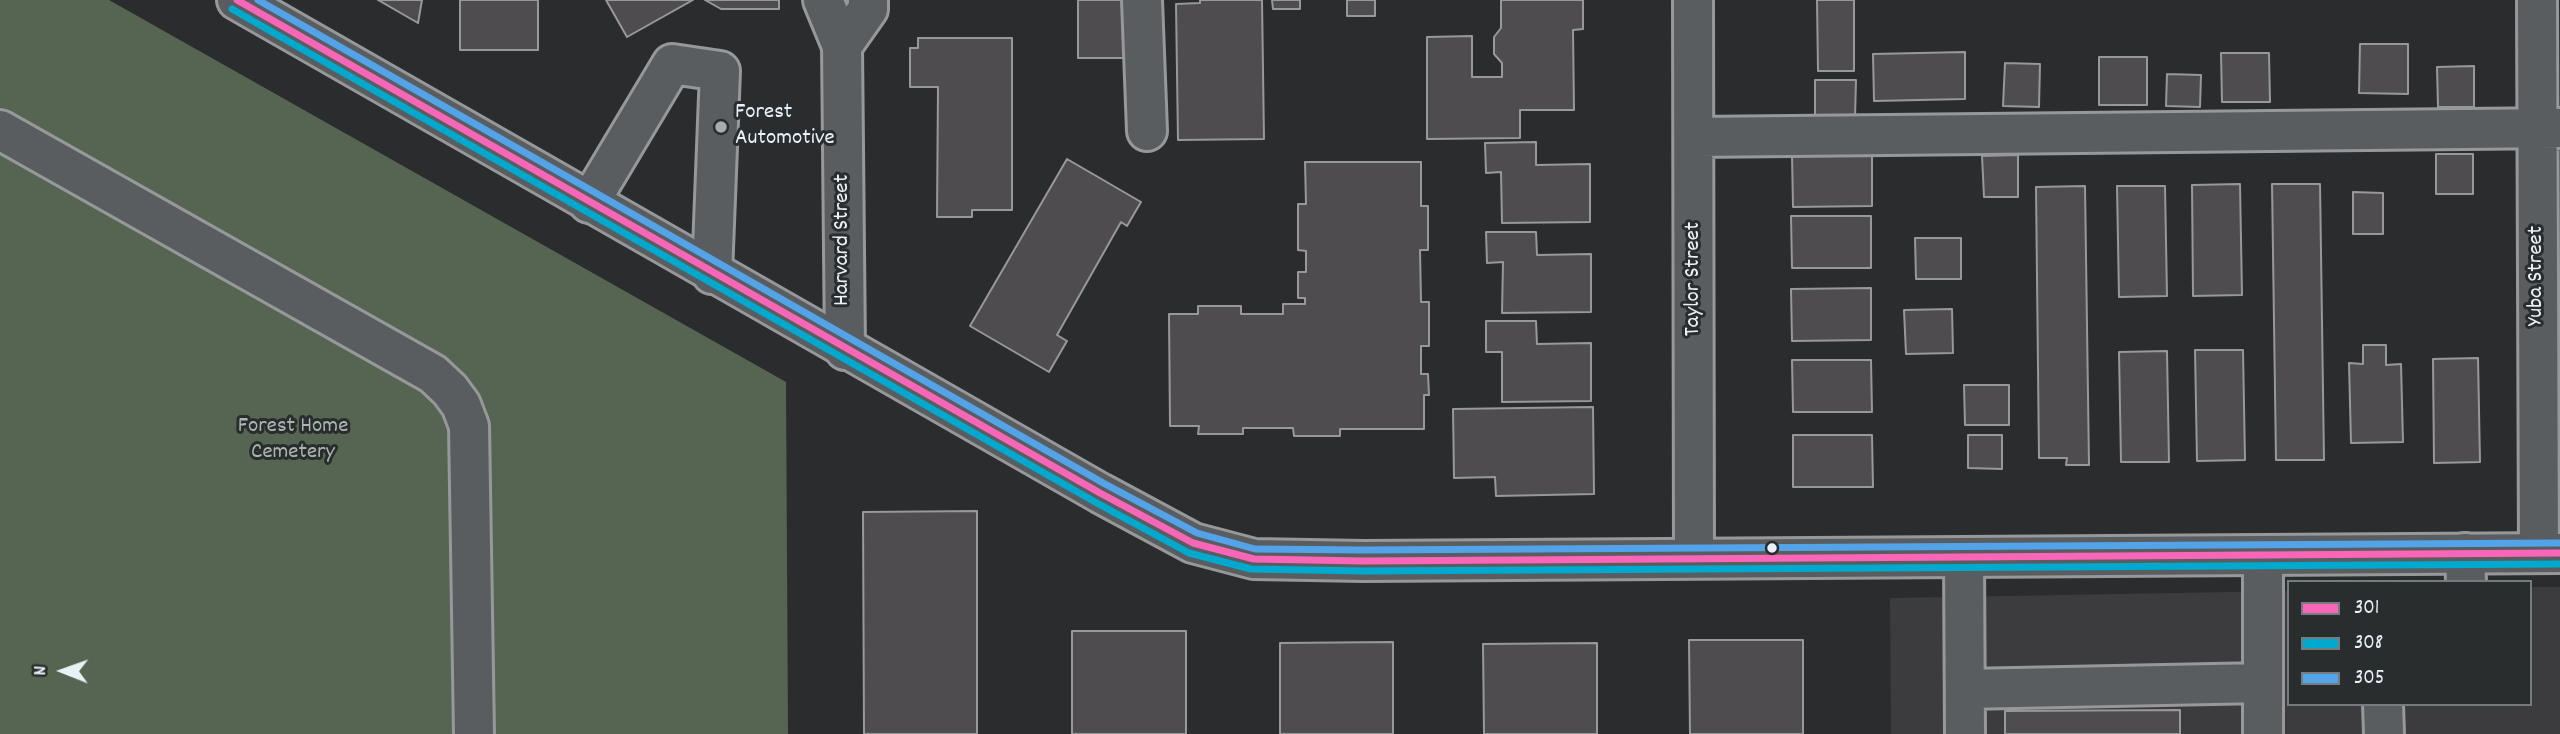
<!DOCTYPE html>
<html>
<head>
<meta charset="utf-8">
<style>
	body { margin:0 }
	#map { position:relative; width:2560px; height:734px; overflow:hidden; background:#2b2c2d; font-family:Dekko,sans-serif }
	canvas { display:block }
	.legend { position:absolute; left:2287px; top:580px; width:245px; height:126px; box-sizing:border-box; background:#2a2d2e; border:2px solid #767b7f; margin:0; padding:9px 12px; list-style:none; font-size:21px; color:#e8f1f8 }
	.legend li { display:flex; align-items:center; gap:14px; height:35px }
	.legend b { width:35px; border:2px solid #767b7f }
	.north { position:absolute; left:28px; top:636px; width:70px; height:70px; -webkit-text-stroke:5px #2a2d2e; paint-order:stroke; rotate:271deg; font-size:19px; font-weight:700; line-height:28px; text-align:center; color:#e8f1f8 }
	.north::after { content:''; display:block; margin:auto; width:24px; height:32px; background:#e8f1f8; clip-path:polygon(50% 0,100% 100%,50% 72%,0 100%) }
</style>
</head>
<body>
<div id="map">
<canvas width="2560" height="734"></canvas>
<ul class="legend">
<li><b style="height:9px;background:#fa66b7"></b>301</li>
<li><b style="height:9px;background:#00a9ce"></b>308</li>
<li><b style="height:9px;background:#53a3e8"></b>305</li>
</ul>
<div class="north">N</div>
</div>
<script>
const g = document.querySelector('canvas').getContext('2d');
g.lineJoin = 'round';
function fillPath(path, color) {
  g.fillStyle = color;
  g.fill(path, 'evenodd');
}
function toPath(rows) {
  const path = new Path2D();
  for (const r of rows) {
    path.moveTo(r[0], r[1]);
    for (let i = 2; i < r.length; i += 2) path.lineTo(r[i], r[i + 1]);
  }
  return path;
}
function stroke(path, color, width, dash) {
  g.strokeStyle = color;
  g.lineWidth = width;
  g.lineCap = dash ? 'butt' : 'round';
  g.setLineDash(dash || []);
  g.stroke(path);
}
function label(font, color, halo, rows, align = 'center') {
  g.font = font + ' Dekko,sans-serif';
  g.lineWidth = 6;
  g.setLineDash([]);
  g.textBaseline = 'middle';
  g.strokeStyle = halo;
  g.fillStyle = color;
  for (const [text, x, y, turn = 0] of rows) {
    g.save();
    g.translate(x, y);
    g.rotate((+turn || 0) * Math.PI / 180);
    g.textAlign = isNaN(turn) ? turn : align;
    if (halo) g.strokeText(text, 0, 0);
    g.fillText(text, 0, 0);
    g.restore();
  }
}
const built = toPath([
	[2530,587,2560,587,2560,734,1891,734,1890,598,2289,591,2289,704,2530,704]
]);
const green = toPath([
	[0,0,109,0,786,382,788,734,0,734]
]);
const building = toPath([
	[378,0,422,0,418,23,378,0],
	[460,0,538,0,538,50,460,50,460,0],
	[606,0,693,0,627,37,606,0],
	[705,0,779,0,779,9,721,9,705,0],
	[1078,0,1130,0,1130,58,1078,58,1078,0],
	[1200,0,1262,0,1264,139,1178,140,1176,4,1200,3,1200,0],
	[1272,0,1300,0,1300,9,1273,9,1272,0],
	[1347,0,1375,0,1375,16,1347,16,1347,0],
	[1501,0,1583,0,1583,29,1573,30,1574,110,1520,110,1520,138,1427,139,1427,37,1472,36,1472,77,1502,77,1502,63,1494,54,1494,37,1501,28,1501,0],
	[1817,0,1854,0,1854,71,1818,71,1817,0],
	[918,38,1012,38,1012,210,972,210,972,217,937,217,938,87,910,87,910,48,918,48,918,38],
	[2360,44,2408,44,2408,94,2359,93,2360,44],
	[1965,52,1965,99,1874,101,1873,54,1965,52],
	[2221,53,2269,53,2270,102,2222,102,2221,53],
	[2099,57,2147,57,2147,105,2099,105,2099,57],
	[2005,63,2040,64,2039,107,2003,106,2005,63],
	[2474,66,2474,107,2438,107,2437,67,2474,66],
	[2167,74,2201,75,2200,107,2166,106,2167,74],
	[1815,80,1856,80,1855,118,1815,117,1815,80],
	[1536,142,1536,165,1590,164,1590,222,1502,223,1501,172,1486,173,1485,143,1536,142],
	[1872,154,1872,206,1793,207,1792,155,1872,154],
	[2436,154,2473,154,2473,194,2436,194,2436,154],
	[2018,155,2018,197,1984,197,1982,156,2018,155],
	[1067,159,1141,202,1127,226,1121,222,1057,335,1067,341,1049,372,970,326,1067,159],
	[1305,162,1421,162,1421,206,1428,206,1428,250,1420,250,1421,302,1429,302,1429,346,1421,346,1421,374,1428,374,1429,395,1424,395,1424,429,1340,429,1340,436,1294,436,1293,428,1243,428,1243,434,1198,434,1199,426,1170,426,1169,314,1198,314,1198,306,1241,306,1241,314,1283,314,1283,304,1305,304,1305,298,1298,298,1298,272,1306,272,1306,251,1298,250,1298,204,1306,204,1305,162],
	[2240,184,2242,295,2193,296,2192,185,2240,184],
	[2272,184,2320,184,2324,460,2276,460,2272,184],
	[2085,186,2089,465,2066,465,2067,458,2039,458,2036,187,2085,186],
	[2117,186,2165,186,2167,296,2119,297,2117,186],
	[2353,192,2383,193,2383,234,2353,234,2353,192],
	[1791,216,1871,216,1871,268,1792,268,1791,216],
	[1486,232,1536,232,1537,255,1591,254,1591,312,1502,313,1503,262,1487,263,1486,232],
	[1915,238,1961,238,1961,279,1916,279,1915,238],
	[1871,288,1871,340,1792,341,1791,289,1871,288],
	[1952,309,1953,353,1906,354,1904,310,1952,309],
	[1486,321,1536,321,1537,344,1591,343,1591,401,1502,402,1502,352,1486,352,1486,321],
	[2363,345,2386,345,2386,365,2401,364,2403,442,2351,443,2349,363,2363,364,2363,345],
	[2195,350,2243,350,2245,460,2197,461,2195,350],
	[2167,351,2169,462,2121,462,2119,352,2167,351],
	[2478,358,2480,462,2434,463,2433,359,2478,358],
	[1792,360,1871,360,1872,412,1793,412,1792,360],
	[1964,385,2009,385,2009,425,1965,425,1964,385],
	[1593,407,1594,494,1496,496,1495,477,1454,478,1453,409,1593,407],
	[1793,435,1872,435,1873,487,1793,487,1793,435],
	[1968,435,2002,435,2002,469,1968,468,1968,435],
	[977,511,977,734,864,734,863,512,977,511],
	[1072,631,1186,631,1186,734,1072,734,1072,631],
	[1689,640,1803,640,1803,734,1690,734,1689,640],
	[1393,642,1393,734,1280,734,1280,643,1393,642],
	[1597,643,1597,734,1484,734,1483,644,1597,643],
	[2180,710,2180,734,2005,734,2005,711,2180,710]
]);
const minor = toPath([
	[823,0,842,46,845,350],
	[1142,0,1147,131],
	[1693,0,1694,558],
	[2537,0,2539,553],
	[842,46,868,9,868,0],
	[0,130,433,374,450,390,461,405,469,426,474,734],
	[1695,137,2560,128],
	[589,203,672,64,720,71,712,274],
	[2465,553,2466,582],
	[1964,557,1965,734],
	[1965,689,2263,683],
	[2383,704,2384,734],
	[2263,734,2263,555]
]);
const major = toPath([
	[237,0,1100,493,1193,543,1254,559,1364,561,2560,553]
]);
const bus1 = toPath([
	[237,0,1100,493,1193,543,1254,559,1364,561,2560,553]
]);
const bus2 = toPath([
	[232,9,1095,502,1189,553,1251,569,1364,571,2560,564]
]);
const bus3 = toPath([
	[258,0,1105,484,1197,533,1255,549,1364,550,2560,543]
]);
const markers = [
	[721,127,7,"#a6acb1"],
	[1772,548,6,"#e8f1f8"]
];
const poiNames = [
	["Forest",735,114],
	["Automotive",735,140]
];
const streetNames = [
	["Harvard Street",844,240,-90],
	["Yuba Street",2538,276,-90],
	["Taylor Street",1695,279,-90]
];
const parkNames = [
	["Forest Home",293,428],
	["Cemetery",293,454]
];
fillPath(built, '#3c3b3e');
fillPath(green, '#556551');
fillPath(building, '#4f4c4f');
stroke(building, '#96989a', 2);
stroke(minor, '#96989a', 44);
stroke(major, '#96989a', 44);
stroke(minor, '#5a5d60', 38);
stroke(major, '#5a5d60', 38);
stroke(bus1, '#fa66b7', 7);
stroke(bus2, '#00a9ce', 7);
stroke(bus3, '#53a3e8', 7);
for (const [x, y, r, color] of markers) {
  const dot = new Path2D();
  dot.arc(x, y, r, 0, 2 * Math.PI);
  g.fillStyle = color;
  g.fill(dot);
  stroke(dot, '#2a2d2e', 2.5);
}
label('23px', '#e8f1f8', '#2a2d2e', poiNames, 'left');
label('23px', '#e8f1f8', '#2a2d2e', streetNames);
label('23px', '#a9b6b0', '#2a2d2e', parkNames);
</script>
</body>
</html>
